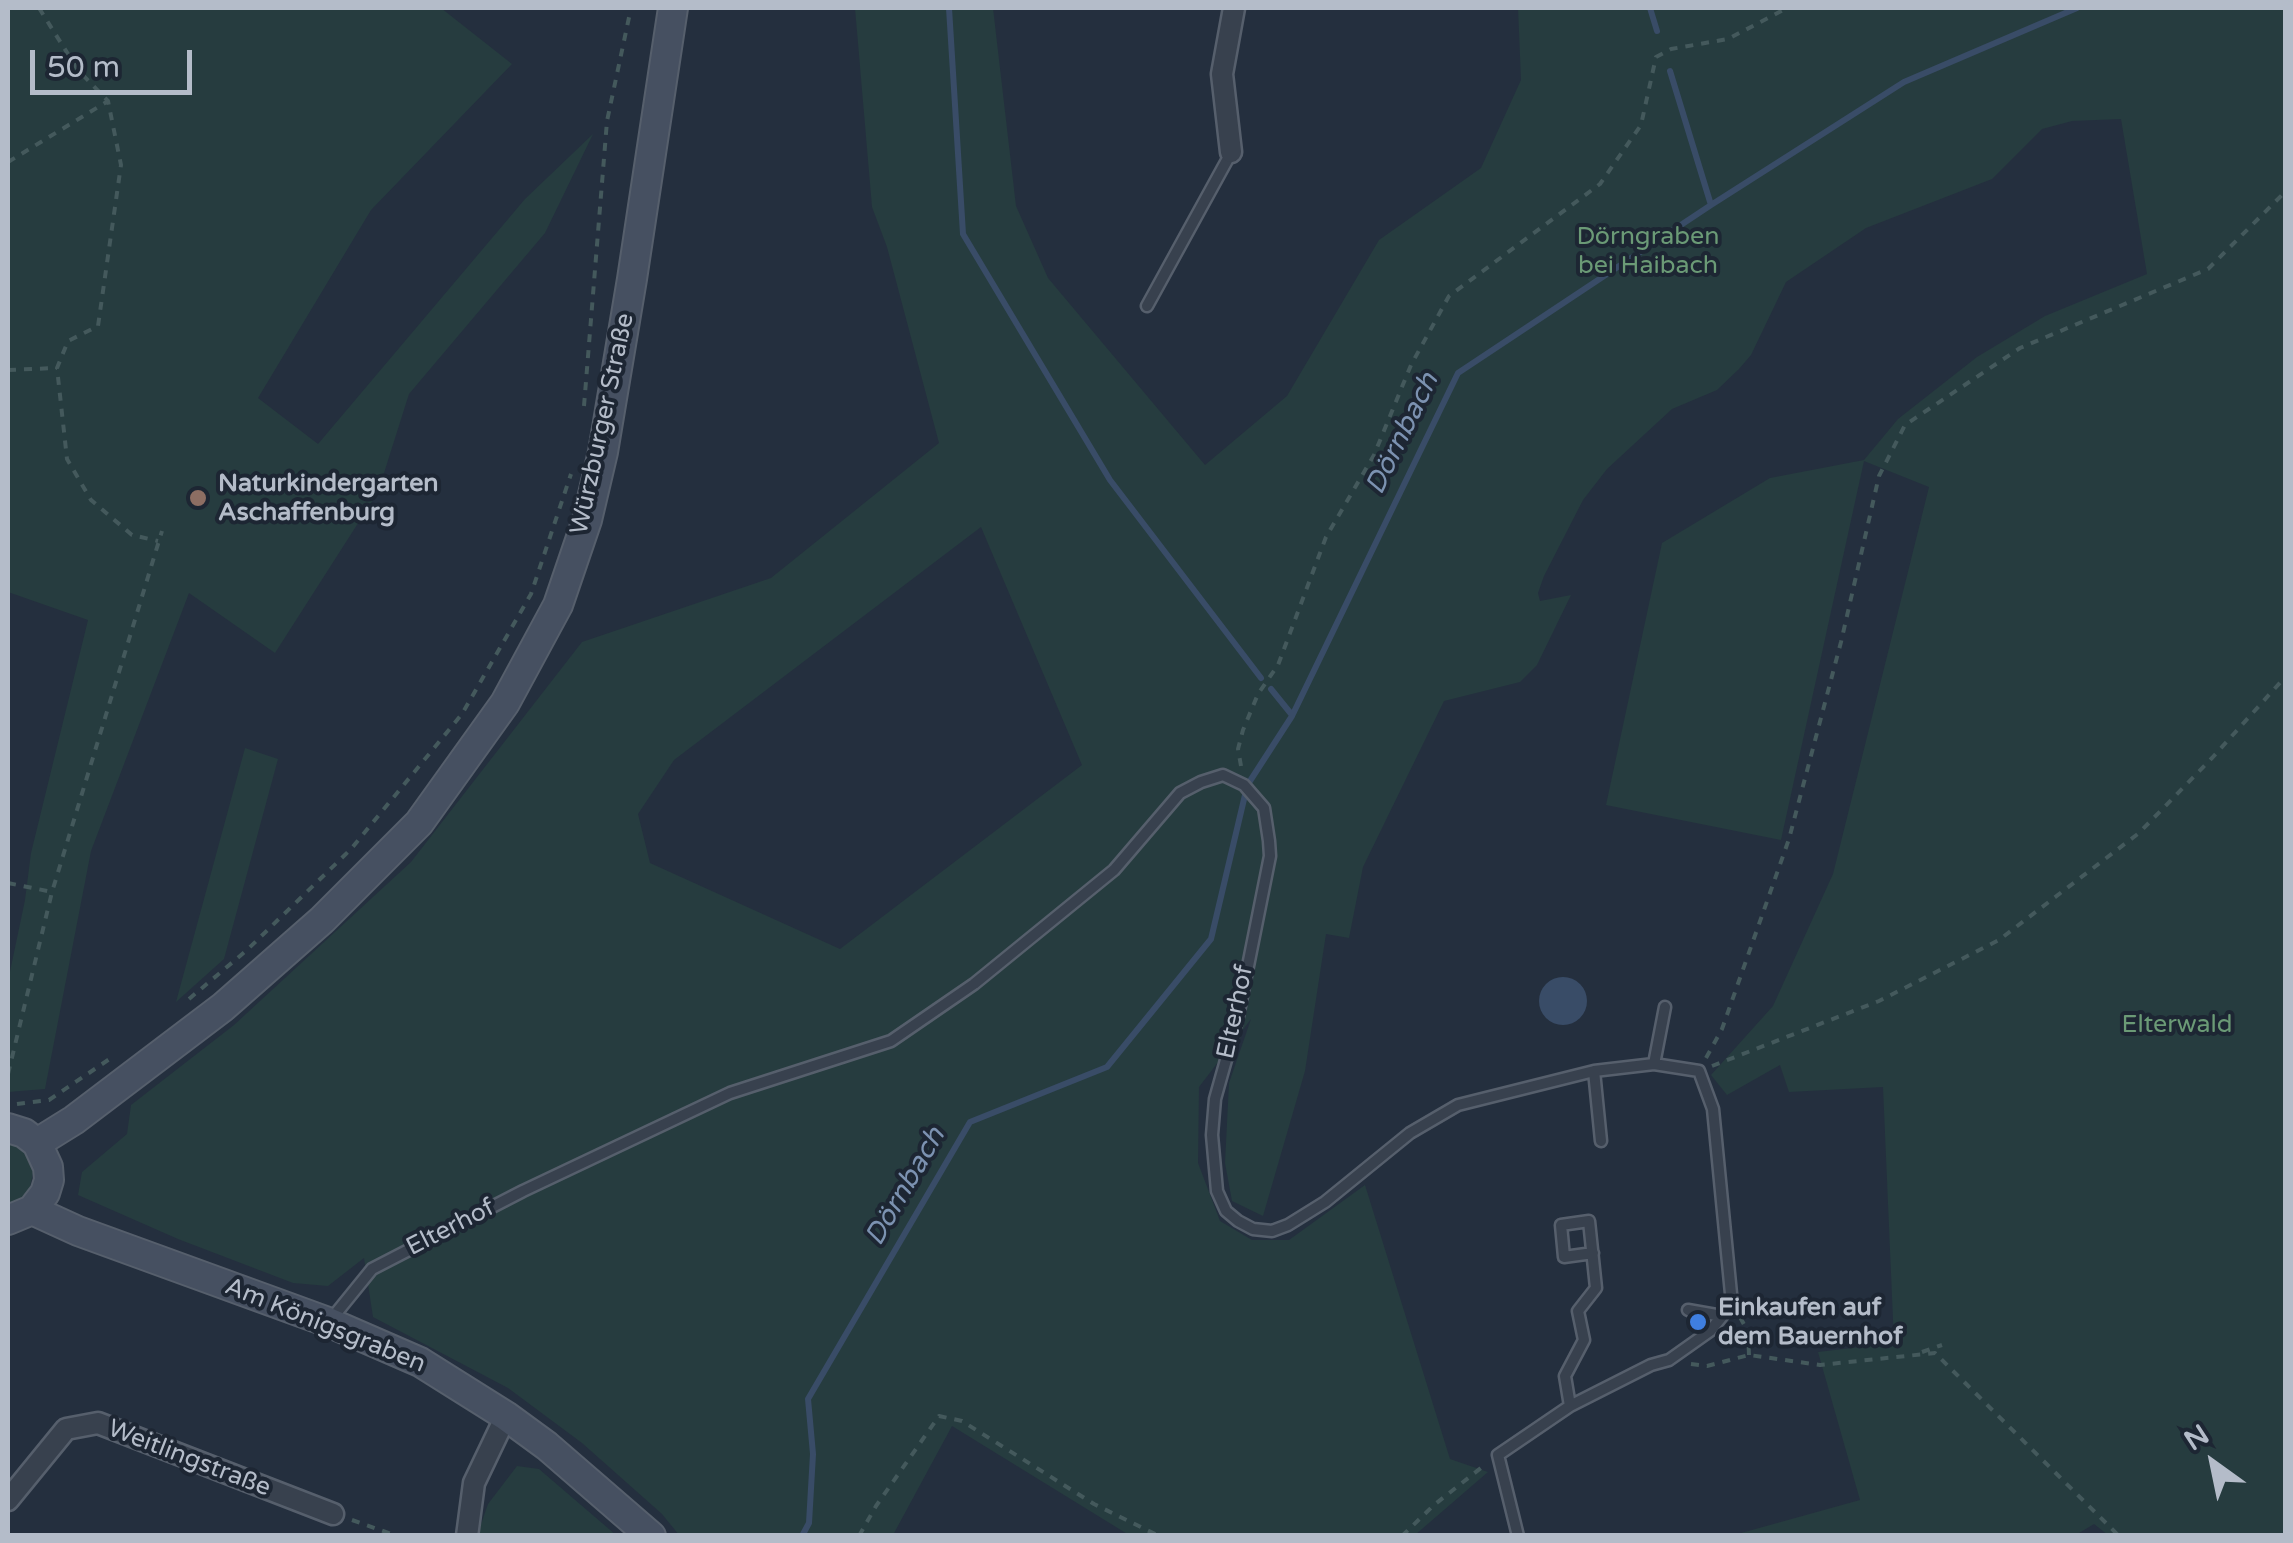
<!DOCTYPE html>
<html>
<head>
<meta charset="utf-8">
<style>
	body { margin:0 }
	#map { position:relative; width:2293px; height:1543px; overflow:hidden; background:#242f3e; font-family:"Varela Round",sans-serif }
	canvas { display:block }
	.frame { position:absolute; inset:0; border:10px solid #b4bcc9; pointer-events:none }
	.north { position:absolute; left:2163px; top:1413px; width:100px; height:100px; -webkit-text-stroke:8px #1d2633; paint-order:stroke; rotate:327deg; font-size:28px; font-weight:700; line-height:40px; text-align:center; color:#b4bcc9 }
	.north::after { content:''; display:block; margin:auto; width:35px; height:45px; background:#b4bcc9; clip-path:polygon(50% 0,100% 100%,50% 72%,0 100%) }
	.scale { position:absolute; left:30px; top:50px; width:162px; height:45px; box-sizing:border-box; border:5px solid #b4bcc9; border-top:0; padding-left:12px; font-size:30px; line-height:35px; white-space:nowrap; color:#b4bcc9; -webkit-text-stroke:8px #1d2633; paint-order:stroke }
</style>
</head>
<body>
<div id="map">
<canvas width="2293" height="1543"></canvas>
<div class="frame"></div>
<div class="north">N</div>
<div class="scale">50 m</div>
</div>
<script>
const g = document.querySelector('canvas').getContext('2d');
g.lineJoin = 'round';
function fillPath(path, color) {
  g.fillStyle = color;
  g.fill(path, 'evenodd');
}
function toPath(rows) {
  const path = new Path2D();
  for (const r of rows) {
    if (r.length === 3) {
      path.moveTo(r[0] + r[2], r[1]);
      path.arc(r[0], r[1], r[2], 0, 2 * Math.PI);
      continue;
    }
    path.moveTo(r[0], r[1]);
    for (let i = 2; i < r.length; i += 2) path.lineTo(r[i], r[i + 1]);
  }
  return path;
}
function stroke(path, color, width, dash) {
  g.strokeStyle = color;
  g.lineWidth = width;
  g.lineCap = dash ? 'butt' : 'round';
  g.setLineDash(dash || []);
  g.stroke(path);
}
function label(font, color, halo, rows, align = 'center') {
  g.font = font + ' "Varela Round",sans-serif';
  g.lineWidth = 8;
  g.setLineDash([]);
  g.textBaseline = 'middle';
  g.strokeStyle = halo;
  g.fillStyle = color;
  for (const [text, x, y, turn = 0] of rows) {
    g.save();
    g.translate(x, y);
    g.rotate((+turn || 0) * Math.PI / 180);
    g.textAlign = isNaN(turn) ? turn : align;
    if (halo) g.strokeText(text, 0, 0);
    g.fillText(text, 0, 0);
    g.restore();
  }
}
const green = toPath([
	[8,8,441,8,512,64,371,210,258,398,318,444,525,199,593,134,545,233,409,394,378,492,275,653,189,593,91,851,45,1089,8,1092,8,981,25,900,31,853,88,620,8,592],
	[855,8,993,8,1016,206,1048,278,1205,465,1287,396,1379,240,1481,168,1521,80,1518,8,2285,8,2285,1535,2108,1535,2094,1524,2074,1536,1734,1535,1860,1500,1818,1352,1894,1343,1883,1087,1789,1092,1780,1065,1727,1095,1711,1075,1773,1006,1833,874,1929,487,1864,461,1781,840,1606,805,1662,543,1770,478,1864,460,1898,419,1977,357,2045,316,2147,274,2121,119,2072,121,2042,129,1992,179,1866,228,1786,282,1751,355,1739,369,1717,390,1672,409,1607,469,1583,500,1544,576,1538,593,1540,601,1571,595,1537,665,1520,682,1444,701,1363,867,1349,938,1326,934,1305,1071,1263,1216,1232,1201,1225,1163,1229,1083,1251,1019,1199,1087,1198,1163,1220,1221,1252,1240,1289,1240,1365,1185,1450,1459,1488,1472,1415,1535,1129,1535,952,1426,893,1535,679,1535,662,1514,582,1443,508,1388,373,1317,364,1258,328,1286,293,1283,178,1239,78,1195,82,1172,127,1134,131,1105,234,1025,411,862,582,642,771,578,939,443,887,247,872,207],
	[981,527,1082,765,840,949,650,863,638,814,674,760],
	[245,748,278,759,224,959,176,1002],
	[8,1141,23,1149,34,1169,29,1191,21,1200,8,1206],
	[517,1466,539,1469,616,1535,477,1536,488,1504]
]);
const water = toPath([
	[1563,1001,24]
]);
const stream = toPath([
	[949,8,963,234,1110,480,1261,678],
	[1650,8,1657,31],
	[1670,71,1711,205],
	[1271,689,1292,715],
	[1250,781,1292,716,1458,373,1711,205,1904,82,2077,8],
	[802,1536,809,1523,813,1454,808,1399,970,1122,1107,1067,1211,939,1245,795]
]);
const path = toPath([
	[39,8,78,70,108,101,121,165,98,326,68,341,57,368,67,459,91,500,132,535,158,541],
	[8,162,108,101],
	[8,370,57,368],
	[584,406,607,121,631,8],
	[1241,766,1238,749,1243,730,1258,694,1278,665,1326,537,1374,455,1411,365,1449,296,1600,184,1641,125,1656,57,1671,49,1728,39,1787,8],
	[8,883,52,892],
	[189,999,247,950,351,849,462,714,531,594,571,474],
	[1706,1058,1722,1029,1789,839,1841,642,1879,476,1905,425,2020,348,2208,269,2286,191],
	[1712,1066,1879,1001,1999,940,2139,833,2212,758,2286,676],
	[8,1074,52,892,162,531],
	[17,1104,49,1100,114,1056],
	[1740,1317,1748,1332,1749,1355],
	[1922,1352,1942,1345],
	[1691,1364,1707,1366,1749,1355,1820,1365,1935,1353,2119,1536],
	[352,1520,397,1536],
	[859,1536,876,1506,939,1416,962,1421,1094,1504,1159,1536],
	[1402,1536,1434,1505,1486,1464]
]);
const lane = toPath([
	[1147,306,1231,153],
	[1654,1064,1665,1007],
	[1594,1071,1601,1141],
	[1688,1310,1722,1316],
	[329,1322,372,1269,523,1191,730,1093,891,1041,974,984,1114,870,1180,793,1201,782,1223,775,1244,785,1264,808,1269,841,1270,856,1237,1021,1215,1099,1212,1135,1217,1191,1226,1211,1238,1221,1253,1229,1272,1231,1288,1225,1325,1202,1410,1133,1458,1105,1594,1071,1654,1064,1699,1071,1713,1109,1732,1304,1710,1331,1669,1360,1651,1365,1570,1406,1498,1455,1518,1536],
	[1570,1406,1565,1376,1584,1340,1578,1311,1596,1288,1589,1221,1561,1225,1564,1257,1593,1253]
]);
const street = toPath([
	[1231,152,1222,74,1234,8],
	[8,1500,66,1429,98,1423,333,1514],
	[467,1536,474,1483,506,1416]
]);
const secondary = toPath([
	[8,1128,24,1133,37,1143,48,1167,49,1180,45,1193,32,1210,8,1220],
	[37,1143,74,1120,223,1007,322,920,419,823,505,703,558,605,587,520,603,452,632,279,673,8],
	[32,1210,78,1231,328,1322,420,1362,506,1416,547,1446,651,1536]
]);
const markers = [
	[198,498,10,"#8d6e63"],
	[1698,1322,10,"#3f7fe0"]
];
const parkNames = [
	["Dörngraben",1648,237],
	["bei Haibach",1648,266],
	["Elterwald",2177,1025]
];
const streetNames = [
	["Würzburger Straße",603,424,-78],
	["Elterhof",1236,1012,-78],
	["Elterhof",451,1228,-27],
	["Am Königsgraben",325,1326,22],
	["Weitlingstraße",189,1459,21]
];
const poiNames = [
	["Naturkindergarten",218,484],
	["Aschaffenburg",218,513],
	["Einkaufen auf",1718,1308],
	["dem Bauernhof",1718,1337]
];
const waterNames = [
	["Dörnbach",1403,434,-64],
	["Dörnbach",906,1187,-60]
];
fillPath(green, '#263c3f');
fillPath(water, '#394c67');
stroke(stream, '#394c67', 6);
stroke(lane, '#565f6c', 15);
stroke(street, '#565f6c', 25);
stroke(secondary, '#565f6c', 32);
stroke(path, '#44595c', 4, [8, 8]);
stroke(lane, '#38414e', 10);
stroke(street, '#38414e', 20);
stroke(secondary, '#465061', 28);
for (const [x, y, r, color] of markers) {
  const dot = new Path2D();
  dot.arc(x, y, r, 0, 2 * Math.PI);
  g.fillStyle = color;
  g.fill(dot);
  stroke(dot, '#1d2633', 4);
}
label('25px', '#6b9a76', '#1d2633', parkNames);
label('25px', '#b4bcc9', '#1d2633', streetNames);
label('bold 25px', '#b4bcc9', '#1d2633', poiNames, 'left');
label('italic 28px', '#7c92b1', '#1d2633', waterNames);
</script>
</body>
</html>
